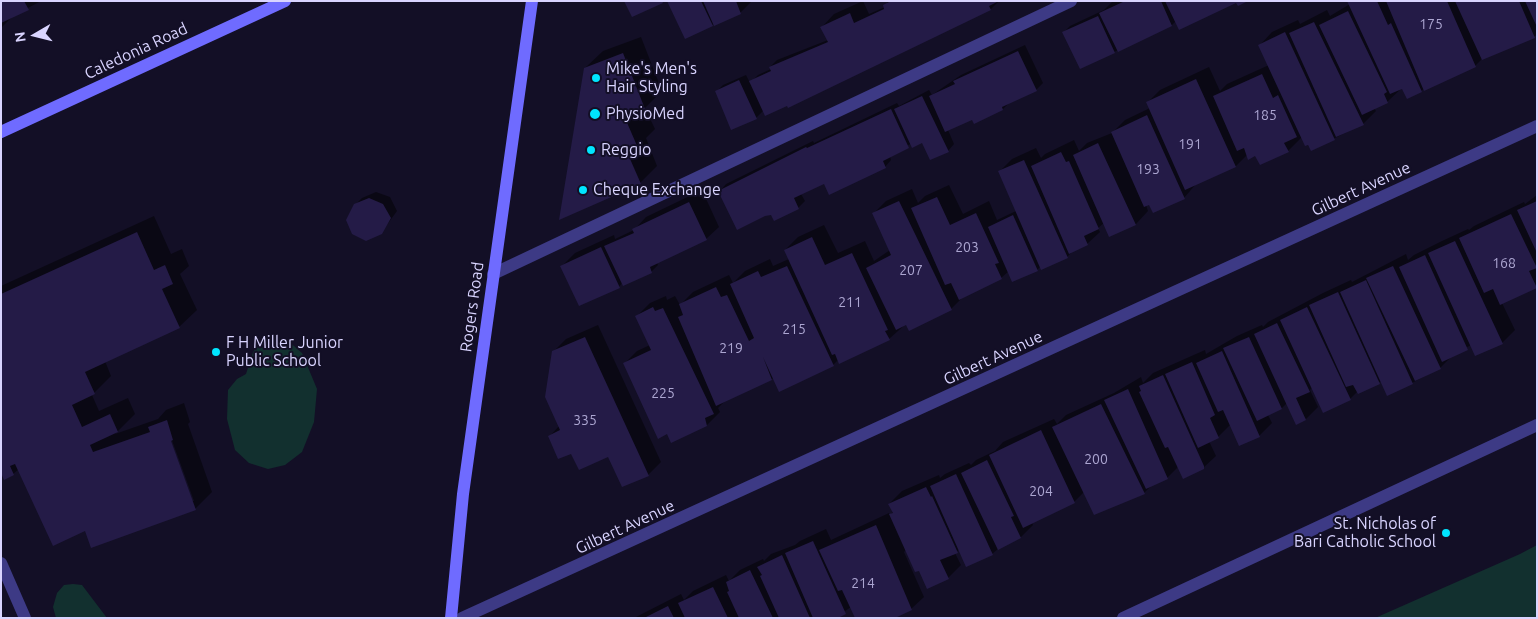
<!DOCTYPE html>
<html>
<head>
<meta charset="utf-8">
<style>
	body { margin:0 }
	#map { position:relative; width:1538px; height:619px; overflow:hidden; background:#130f26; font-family:Ubuntu,sans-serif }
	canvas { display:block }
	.frame { position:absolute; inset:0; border:2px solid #d9d4ff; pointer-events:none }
	.north { position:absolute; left:10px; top:10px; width:50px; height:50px; -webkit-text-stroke:4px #130f26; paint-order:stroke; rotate:262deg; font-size:14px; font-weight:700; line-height:20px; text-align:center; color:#d9d4ff }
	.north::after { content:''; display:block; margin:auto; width:18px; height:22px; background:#d9d4ff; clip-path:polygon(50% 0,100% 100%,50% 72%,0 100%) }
</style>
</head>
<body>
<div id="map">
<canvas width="1538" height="619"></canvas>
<div class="frame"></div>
<div class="north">N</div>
</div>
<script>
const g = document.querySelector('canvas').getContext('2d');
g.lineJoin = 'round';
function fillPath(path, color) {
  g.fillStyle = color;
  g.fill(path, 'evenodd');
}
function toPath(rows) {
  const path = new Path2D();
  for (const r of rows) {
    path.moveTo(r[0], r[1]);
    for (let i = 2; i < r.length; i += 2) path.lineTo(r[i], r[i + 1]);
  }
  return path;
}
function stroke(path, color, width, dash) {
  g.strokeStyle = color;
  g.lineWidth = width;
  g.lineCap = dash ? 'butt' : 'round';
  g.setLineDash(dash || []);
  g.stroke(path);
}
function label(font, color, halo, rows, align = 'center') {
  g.font = font + ' Ubuntu,sans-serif';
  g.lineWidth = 4;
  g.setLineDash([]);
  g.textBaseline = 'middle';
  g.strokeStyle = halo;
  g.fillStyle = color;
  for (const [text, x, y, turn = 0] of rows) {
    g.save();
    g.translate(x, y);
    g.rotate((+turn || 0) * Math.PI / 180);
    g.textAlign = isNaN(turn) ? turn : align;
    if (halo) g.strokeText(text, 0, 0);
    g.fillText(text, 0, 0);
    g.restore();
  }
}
const green = toPath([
	[266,337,286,339,302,353,317,389,314,422,302,452,285,465,268,469,249,463,235,450,227,419,228,390,237,379,246,374,253,352],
	[1537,545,1537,618,1375,618,1520,554],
	[73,584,82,585,107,618,56,618,53,607,57,593,64,585]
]);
const shadow = toPath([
	[1,1,41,1,13,16,1,28],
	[669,1,752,1,741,12,712,25],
	[863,1,869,14,885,7,888,1,999,1,991,9,787,104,764,110,756,118,716,92,723,85,746,75,750,83,758,75,771,69,770,67,777,60,828,40,822,27,834,14],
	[1113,1,1237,1,1176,21,1172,25,1114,52,1064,32,1070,26,1104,10],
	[1348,1,1537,1,1537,35,1483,58,1475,66,1407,97,1403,87,1387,102,1374,108,1376,111,1363,124,1311,150,1302,137,1288,151,1248,154,1236,166,1196,184,1184,198,1146,205,1148,211,1136,224,1110,235,1104,223,1098,228,1100,232,1087,244,1073,251,1067,257,1041,266,1037,270,1009,271,1001,278,964,296,951,309,907,323,889,339,839,359,833,365,774,378,725,401,718,408,720,412,707,425,672,441,624,364,637,351,650,345,637,316,650,303,666,296,667,300,675,296,680,305,693,292,729,275,733,283,745,271,770,259,773,266,789,259,785,250,798,237,824,225,838,253,865,241,874,261,890,250,873,214,886,201,912,189,918,203,925,196,949,185,963,214,989,201,997,220,1016,211,999,172,1012,159,1036,148,1041,158,1045,154,1074,140,1079,151,1087,143,1112,133,1125,120,1150,108,1148,102,1160,90,1209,67,1220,91,1227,84,1269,65,1260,45,1272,32,1298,20,1300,24,1327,10,1330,16,1350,4],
	[641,37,662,91,645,108,655,129,646,138,657,166,640,183,585,68,603,51],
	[1025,45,1043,83,1036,90,1009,103,1003,109,974,122,972,118,948,130,954,144,948,151,923,141,912,143,890,156,891,160,885,167,824,183,801,194,805,201,798,208,772,213,720,191,726,184,813,141,814,143,897,103,899,106,929,90,932,95,961,75],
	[702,190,719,227,706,239,657,262,658,265,652,271,623,285,622,283,619,287,562,266,575,253,614,235,615,239,634,230,646,217],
	[376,192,390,197,397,211,381,233,355,205,362,198],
	[1537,195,1537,286,1502,303,1515,330,1502,343,1471,345,1453,355,1440,368,1412,383,1382,381,1358,391,1350,399,1312,388,1310,390,1318,407,1306,419,1287,403,1282,408,1268,415,1272,423,1259,436,1231,424,1218,437,1209,441,1216,456,1203,468,1178,467,1167,478,1153,484,1144,493,1084,492,1074,502,1032,522,1033,525,1021,537,998,549,992,554,960,549,955,553,961,565,948,578,920,569,906,550,904,552,924,597,911,609,851,607,835,618,634,618,681,594,684,600,693,591,726,575,729,581,740,570,763,559,764,561,771,554,795,545,800,541,826,529,831,540,889,513,890,515,893,512,889,504,902,491,939,475,940,478,945,474,969,463,971,465,976,460,995,451,1003,442,1054,419,1057,424,1066,415,1114,393,1141,377,1143,383,1153,373,1205,350,1206,354,1237,336,1262,325,1263,327,1268,322,1323,293,1351,280,1352,282,1406,254,1408,260,1414,255,1442,241,1468,229,1469,230,1474,226,1524,202,1525,204],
	[154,216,171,254,182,249,189,266,180,274,197,310,179,327,105,361,111,376,92,395,99,411,128,398,135,414,115,434,158,419,166,410,184,403,190,422,188,424,212,492,195,509,86,530,19,469,13,474,1,470,1,286],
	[170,435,194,501,191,501,168,436],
	[598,325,661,462,648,475,608,456,572,453,550,436,559,426,553,352,566,339]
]);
const building = toPath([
	[1,1,24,1,29,10,1,23],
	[624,1,662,1,663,3,632,17],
	[667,1,701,1,713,26,685,39],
	[703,1,736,1,741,14,714,26],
	[891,1,999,1,989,6,991,10,788,108,787,106,765,116,749,81,771,71,769,67,828,42,820,27,850,13,854,23,884,9,883,5],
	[1125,1,1161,1,1172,26,1118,52,1099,13],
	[1165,1,1248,1,1238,6,1236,3,1179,30],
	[1347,1,1377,1,1388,25,1391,23,1422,92,1407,99,1402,89,1390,94],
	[1386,1,1447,1,1476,67,1424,91],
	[1455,1,1519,1,1535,38,1482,60],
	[1525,1,1537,1,1537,27],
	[1348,11,1387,92,1384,94,1388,103,1362,115,1319,25],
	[1098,16,1115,53,1080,69,1062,32],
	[1314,22,1364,125,1336,137,1289,33],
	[1285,32,1335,140,1311,151,1308,145,1305,146,1258,45],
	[1018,51,1037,91,1002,107,1003,110,974,124,972,120,945,132,929,96,955,84,953,81],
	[623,53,645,109,625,118,638,148,627,152,641,184,559,220,584,68],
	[1262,74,1273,98,1278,95,1297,137,1284,143,1289,152,1260,165,1255,156,1248,160,1244,148,1237,151,1213,96],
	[1196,79,1236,167,1185,190,1146,102],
	[739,80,757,119,731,130,715,91],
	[922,96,949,152,930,160,922,143,912,148,894,109],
	[891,109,909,148,883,161,886,168,829,195,824,184,794,198,799,209,774,221,771,215,765,216,737,230,718,191,806,147,807,148],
	[1147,115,1185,199,1153,213,1149,205,1144,207,1111,132],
	[1098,143,1136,225,1109,237,1073,155],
	[1061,152,1066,162,1069,161,1099,229,1084,236,1088,245,1069,254,1031,166],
	[1024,160,1068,258,1041,270,998,171],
	[937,197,950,225,976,213,999,263,995,264,1002,279,959,300,951,283,945,285,911,208],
	[369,198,383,204,391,218,382,234,366,241,352,234,346,220,354,204],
	[899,201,952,310,909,331,906,325,896,330,866,268,891,255,872,213],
	[1537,201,1537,253,1517,210],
	[689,202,707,240,650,267,652,273,623,286,604,246,634,233,632,229],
	[1511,214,1537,268,1529,271,1537,288,1500,305,1493,289,1484,293,1459,238],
	[1013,215,1038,271,1012,282,988,227],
	[137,232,154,270,165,265,173,284,162,289,180,328,85,372,95,394,72,405,82,427,110,414,118,432,90,445,93,452,150,432,148,427,167,420,173,440,171,441,196,510,91,548,85,531,53,546,15,464,10,466,14,475,4,480,1,473,1,294],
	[812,237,825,265,852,253,888,330,885,331,890,340,839,364,835,354,832,355,784,250],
	[1455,241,1503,344,1475,356,1428,253],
	[601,247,620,288,579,306,560,266],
	[1425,255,1468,350,1442,362,1399,267],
	[787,266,834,366,779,392,763,357,772,380,716,406,678,317,683,315,679,304,716,287,721,297,727,295,749,341,754,338,730,284,758,271,761,277],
	[1393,266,1441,369,1415,381,1366,278],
	[1366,280,1413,384,1387,396,1340,292],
	[1338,292,1380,384,1358,394,1353,385,1346,387,1309,305],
	[653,307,655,311,663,308,714,414,705,418,707,426,671,443,667,434,658,439,623,363,651,350,635,316],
	[1307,307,1351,400,1323,413,1280,320],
	[1277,323,1310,392,1296,398,1306,420,1296,425,1254,334],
	[585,337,649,476,622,487,608,457,579,470,571,454,558,459,548,436,560,430,545,397,552,351],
	[1249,337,1282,409,1257,421,1223,348],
	[1222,351,1260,437,1239,446,1223,410,1218,412,1196,363],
	[1192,362,1215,415,1210,418,1219,438,1198,448,1165,374],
	[1163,375,1204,466,1204,469,1183,479,1168,447,1165,448,1139,392,1141,391,1139,386],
	[1128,389,1168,479,1146,489,1104,400],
	[1101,404,1145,494,1094,515,1052,427],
	[1041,430,1075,503,1023,528,989,455],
	[987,460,1014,516,1011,517,1021,538,998,550,961,473],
	[956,474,993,555,966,567,930,486],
	[926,487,931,497,932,496,958,553,940,560,949,579,927,589,919,571,915,572,889,514,893,513,888,504],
	[876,525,912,610,895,618,855,618,842,590,838,591,819,550],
	[813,541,846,614,838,618,813,618,785,553],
	[782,555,810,618,779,618,760,576,762,575,757,567],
	[750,570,773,618,739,618,727,592,729,591,726,582],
	[713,587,728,618,685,618,678,603],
	[668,606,674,618,644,618]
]);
const lane = toPath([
	[493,274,1071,1],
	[1,563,25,618],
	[1123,618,1537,425]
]);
const street = toPath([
	[462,618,1537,126]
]);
const secondary = toPath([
	[1,132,285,1],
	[451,618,463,494,532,1]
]);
const markers = [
	[596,78,5,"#00e5ff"],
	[595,114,6,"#00e5ff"],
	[591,150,5,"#00e5ff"],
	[583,190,5,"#00e5ff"],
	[216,352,5,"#00e5ff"],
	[1446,533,5,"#00e5ff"]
];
const numberNames = [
	["175",1431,24],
	["185",1265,115],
	["191",1190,144],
	["193",1148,169],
	["203",967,247],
	["168",1504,263],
	["207",911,270],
	["211",850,302],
	["215",794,329],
	["219",731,348],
	["225",663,393],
	["335",585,420],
	["200",1096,459],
	["204",1041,491],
	["214",863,583]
];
const streetNames = [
	["Caledonia Road",136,51,-25],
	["Gilbert Avenue",1361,189,-25],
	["Rogers Road",472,307,-82],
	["Gilbert Avenue",993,358,-25],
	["Gilbert Avenue",625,527,-25]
];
const poiNames = [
	["Mike's Men's",606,69],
	["Hair Styling",606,87],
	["PhysioMed",606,114],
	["Reggio",601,150],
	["Cheque Exchange",593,190],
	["F H Miller Junior",226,343],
	["Public School",226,361],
	["St. Nicholas of",1436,524,"right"],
	["Bari Catholic School",1436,542,"right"]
];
fillPath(green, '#12302f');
fillPath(shadow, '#0007');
fillPath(building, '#241b47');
stroke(lane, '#3d3a85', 12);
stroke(street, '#3d3a85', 12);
stroke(secondary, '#6f6bff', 12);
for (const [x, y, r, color] of markers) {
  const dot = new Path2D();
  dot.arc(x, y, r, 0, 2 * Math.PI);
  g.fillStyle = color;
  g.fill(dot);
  stroke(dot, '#130f26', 2);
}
label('14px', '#aca6d1', null, numberNames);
label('16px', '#d9d4ff', '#130f26', streetNames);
label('16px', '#d9d4ff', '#130f26', poiNames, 'left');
</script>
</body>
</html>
